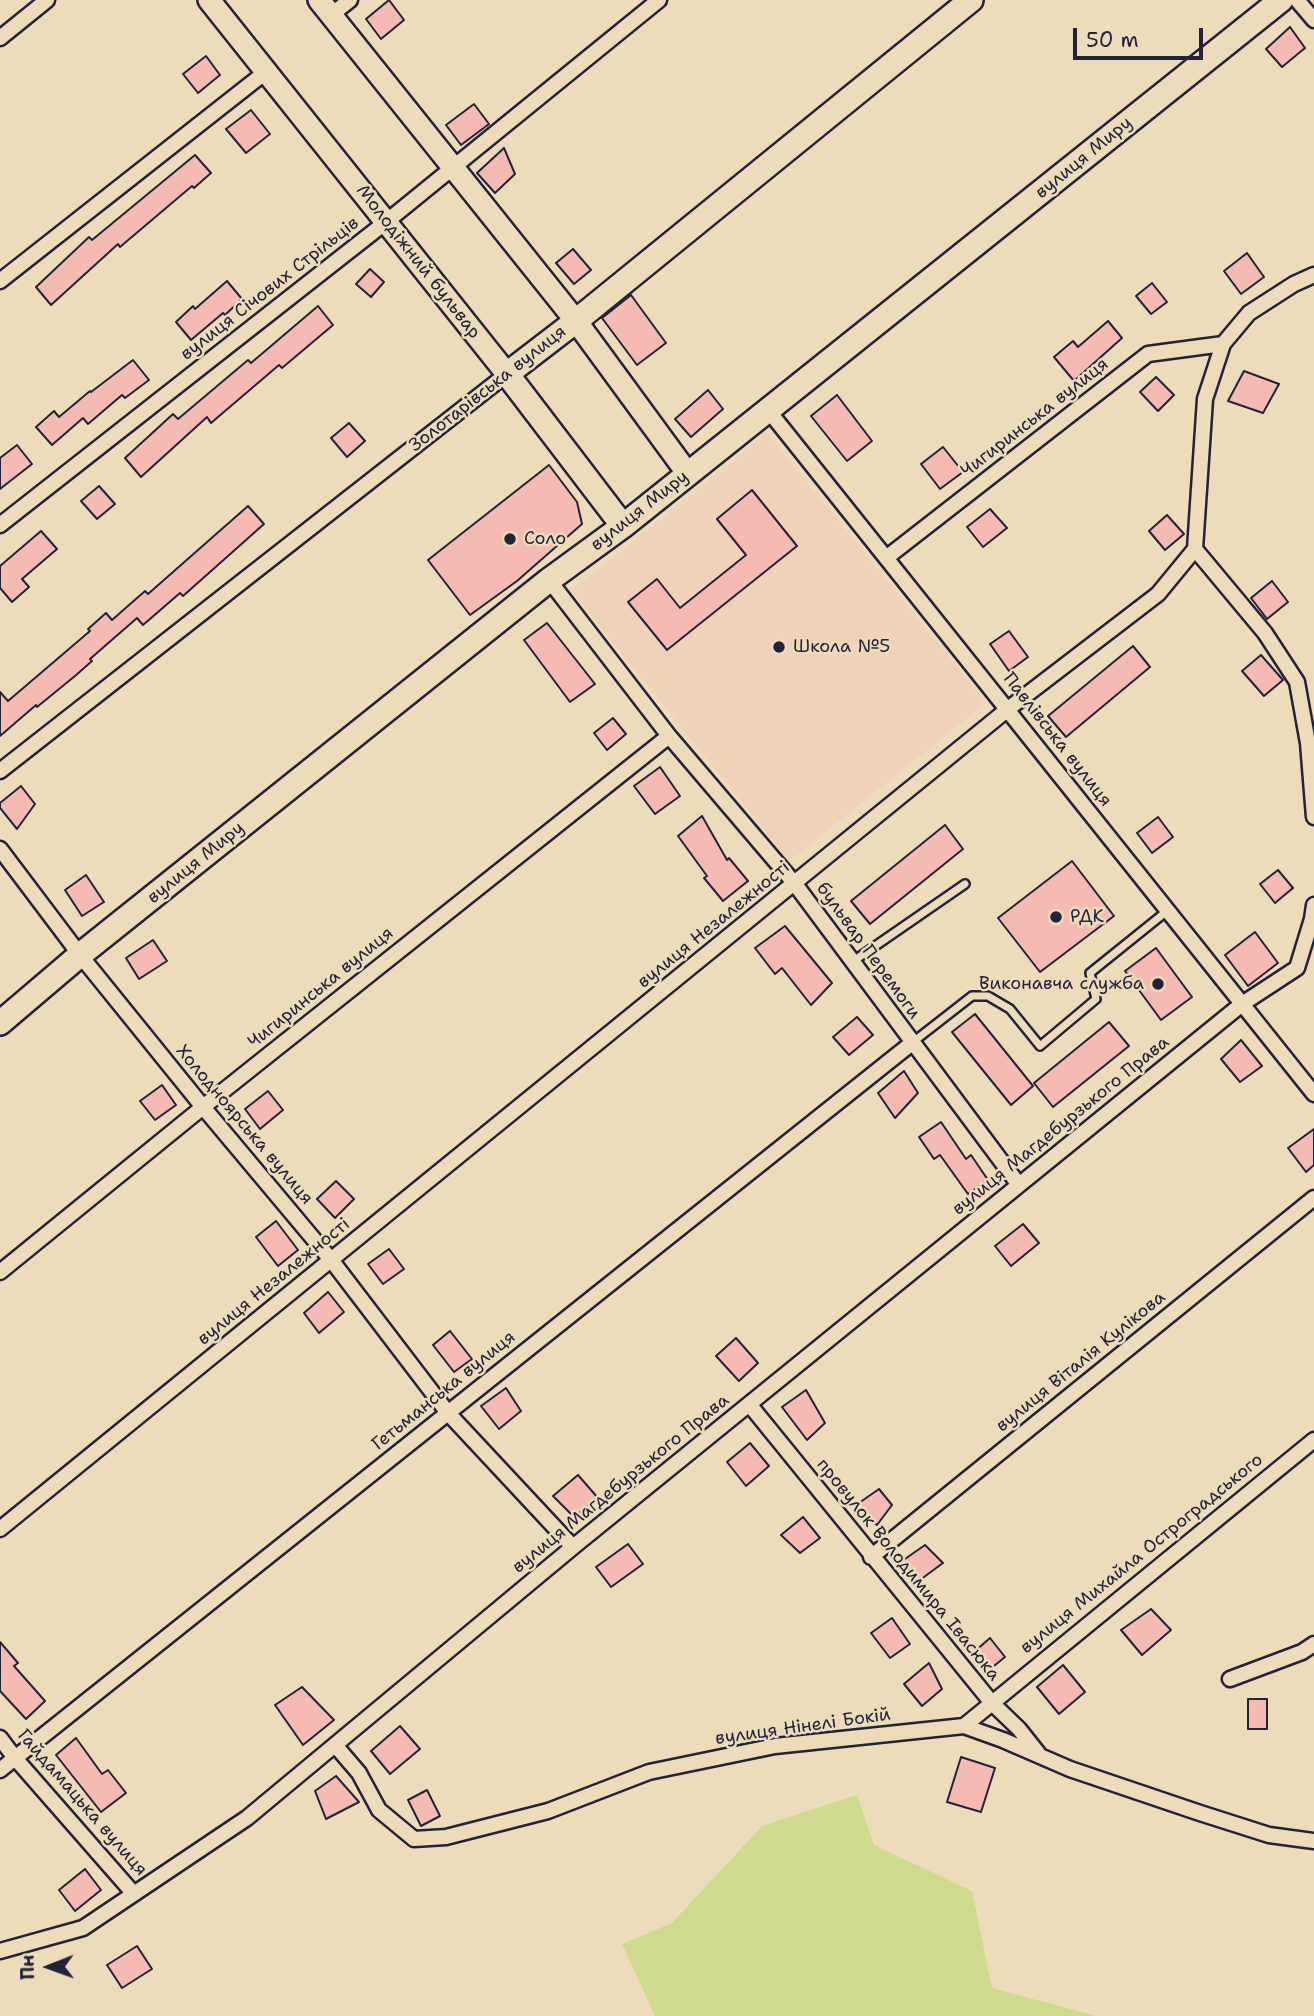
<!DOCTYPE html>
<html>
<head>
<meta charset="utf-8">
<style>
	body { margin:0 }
	#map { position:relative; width:1314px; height:2016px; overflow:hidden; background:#eddcb9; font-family:"Shantell Sans",sans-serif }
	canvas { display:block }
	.north { position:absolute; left:14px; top:1932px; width:70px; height:70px; -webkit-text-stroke:5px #eddcb9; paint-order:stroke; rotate:269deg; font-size:19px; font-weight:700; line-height:28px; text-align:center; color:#22223b }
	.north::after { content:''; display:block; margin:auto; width:24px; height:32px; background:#22223b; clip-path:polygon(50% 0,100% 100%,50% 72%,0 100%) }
	.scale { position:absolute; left:1073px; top:28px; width:130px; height:32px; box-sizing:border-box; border:4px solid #22223b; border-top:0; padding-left:9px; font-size:21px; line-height:24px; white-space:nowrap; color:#22223b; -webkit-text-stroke:5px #eddcb9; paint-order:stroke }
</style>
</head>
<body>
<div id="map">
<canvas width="1314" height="2016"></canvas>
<div class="north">Пн</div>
<div class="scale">50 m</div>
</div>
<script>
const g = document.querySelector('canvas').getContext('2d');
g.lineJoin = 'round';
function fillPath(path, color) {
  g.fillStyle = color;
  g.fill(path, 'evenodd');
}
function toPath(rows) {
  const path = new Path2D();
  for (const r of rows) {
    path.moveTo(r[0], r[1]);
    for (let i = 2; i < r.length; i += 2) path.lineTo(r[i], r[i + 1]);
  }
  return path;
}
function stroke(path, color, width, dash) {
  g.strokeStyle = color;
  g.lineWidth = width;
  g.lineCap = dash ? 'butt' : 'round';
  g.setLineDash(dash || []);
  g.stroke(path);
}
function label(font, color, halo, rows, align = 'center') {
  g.font = font + ' "Shantell Sans",sans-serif';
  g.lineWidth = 5;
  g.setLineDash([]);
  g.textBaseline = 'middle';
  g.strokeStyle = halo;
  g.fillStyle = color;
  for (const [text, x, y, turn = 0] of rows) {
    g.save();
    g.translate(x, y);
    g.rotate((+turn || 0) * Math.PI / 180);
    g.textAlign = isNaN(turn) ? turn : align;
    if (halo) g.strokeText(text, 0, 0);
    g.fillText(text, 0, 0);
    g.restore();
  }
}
const built = toPath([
	[767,433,986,703,789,861,572,591]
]);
const green = toPath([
	[857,1795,874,1845,972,1891,992,1988,1096,2016,655,2016,622,1944,672,1923,762,1826]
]);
const building = toPath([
	[389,0,404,20,381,39,366,19,389,0],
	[1290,27,1305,48,1282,67,1266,49,1290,27],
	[206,56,220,75,198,93,183,74,206,56],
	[474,104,489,124,461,145,446,125,474,104],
	[251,110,270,134,246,153,226,129,251,110],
	[504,148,515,174,495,193,477,173,504,148],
	[195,155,211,173,194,188,192,186,120,247,118,244,51,305,36,287,89,237,92,240,195,155],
	[573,249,591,270,574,284,556,263,573,249],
	[1247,253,1264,277,1241,294,1224,271,1247,253],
	[370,269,384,282,371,297,356,284,370,269],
	[227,281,242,299,225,315,223,313,191,340,176,322,193,306,195,309,227,281],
	[1152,283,1167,302,1151,314,1136,296,1152,283],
	[631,295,666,343,637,365,602,318,631,295],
	[318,306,333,325,282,368,279,365,211,423,207,417,141,477,125,458,173,414,178,419,248,360,251,363,318,306],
	[1108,321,1122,338,1074,381,1054,357,1073,341,1078,347,1108,321],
	[133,360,149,380,125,398,122,395,88,424,83,418,52,445,36,427,54,411,59,417,90,391,91,392,133,360],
	[1244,371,1279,384,1263,413,1228,401,1244,371],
	[1156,377,1174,395,1158,411,1140,392,1156,377],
	[708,390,723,409,691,437,675,419,708,390],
	[837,395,872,441,847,461,811,416,837,395],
	[349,423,365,441,347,457,331,438,349,423],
	[17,445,32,464,0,489,0,458,17,445],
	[943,447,963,472,940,489,921,464,943,447],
	[549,465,577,502,582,524,517,581,470,615,428,560,549,465],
	[99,486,115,504,97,519,81,501,99,486],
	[752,490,797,546,667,650,628,602,657,579,680,608,746,555,717,519,752,490],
	[248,506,264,524,183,596,180,593,143,625,137,618,90,659,92,661,75,676,37,707,36,705,0,736,0,692,8,701,90,631,88,629,106,613,112,620,145,591,148,594,248,506],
	[990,509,1007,528,983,547,967,527,990,509],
	[1167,515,1184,534,1165,550,1149,531,1167,515],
	[41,531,57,549,22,579,29,587,12,602,0,588,0,566,41,531],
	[1272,581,1288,602,1267,619,1251,598,1272,581],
	[547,623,595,684,570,702,524,640,547,623],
	[1009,631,1028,657,1009,671,990,644,1009,631],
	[1133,646,1150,667,1066,737,1048,716,1133,646],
	[1261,655,1283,680,1264,696,1242,671,1261,655],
	[613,718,626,734,607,750,594,733,613,718],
	[660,767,680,796,655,814,634,786,660,767],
	[21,786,35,804,17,829,0,808,0,803,21,786],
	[702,816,727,860,729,858,748,881,723,901,704,878,707,876,678,836,702,816],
	[1158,817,1173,837,1152,853,1137,833,1158,817],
	[945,825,963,849,870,924,851,901,945,825],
	[1072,861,1114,916,1040,972,998,918,1072,861],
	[1278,870,1293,888,1275,903,1260,884,1278,870],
	[86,875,104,902,82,916,65,890,86,875],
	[785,926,832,983,811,1005,782,968,775,974,755,948,785,926],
	[1255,932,1278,963,1248,986,1225,955,1255,932],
	[153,940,167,961,139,979,126,958,153,940],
	[1156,948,1192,997,1161,1020,1125,971,1156,948],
	[975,1014,1033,1086,1011,1105,952,1032,975,1014],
	[857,1017,873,1035,849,1055,833,1037,857,1017],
	[1109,1022,1129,1046,1053,1107,1034,1083,1109,1022],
	[1241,1040,1262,1066,1240,1082,1221,1059,1241,1040],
	[904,1071,918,1093,895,1118,878,1093,904,1071],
	[162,1085,176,1105,155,1120,140,1101,162,1085],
	[268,1091,283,1110,260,1129,245,1109,268,1091],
	[941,1122,966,1159,971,1155,988,1180,968,1194,940,1155,934,1159,919,1137,941,1122],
	[1314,1129,1314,1165,1306,1172,1288,1148,1314,1129],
	[336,1181,354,1199,335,1218,317,1199,336,1181],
	[276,1221,298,1250,278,1266,256,1237,276,1221],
	[1023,1224,1039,1243,1011,1266,995,1246,1023,1224],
	[389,1249,404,1269,383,1284,368,1264,389,1249],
	[328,1292,344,1312,319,1333,304,1313,328,1292],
	[450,1331,472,1359,454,1372,433,1345,450,1331],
	[736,1338,758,1363,739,1381,716,1356,736,1338],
	[506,1388,521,1411,499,1429,481,1406,506,1388],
	[806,1390,825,1423,807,1440,782,1407,806,1390],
	[750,1443,769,1466,746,1486,727,1462,750,1443],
	[578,1475,598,1498,574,1517,553,1496,578,1475],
	[879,1489,892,1505,877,1525,856,1505,879,1489],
	[803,1517,820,1538,800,1553,781,1535,803,1517],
	[628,1544,643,1564,611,1587,596,1567,628,1544],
	[925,1545,943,1563,920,1580,902,1561,925,1545],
	[1151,1609,1171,1630,1142,1655,1121,1630,1151,1609],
	[892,1618,910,1644,890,1658,871,1633,892,1618],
	[990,1638,1005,1657,989,1670,974,1652,990,1638],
	[0,1642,18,1663,14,1666,45,1701,26,1719,0,1691,0,1642],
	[929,1663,942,1689,922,1706,904,1684,929,1663],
	[1063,1665,1085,1692,1059,1714,1037,1687,1063,1665],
	[302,1687,334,1720,303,1745,275,1705,302,1687],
	[1248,1699,1267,1699,1267,1729,1248,1729,1248,1699],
	[400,1726,420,1749,390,1774,371,1751,400,1726],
	[76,1738,102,1774,108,1770,126,1793,101,1812,56,1755,76,1738],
	[961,1757,995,1768,981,1812,947,1802,961,1757],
	[336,1776,359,1802,326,1819,315,1791,336,1776],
	[427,1790,440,1816,421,1826,408,1800,427,1790],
	[85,1869,101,1890,75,1911,59,1890,85,1869],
	[137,1946,152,1969,122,1988,107,1965,137,1946]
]);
const lane = toPath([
	[852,962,965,884],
	[913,1042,972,996,988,996,1010,1009,1040,1046,1096,999,1090,973,1167,911]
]);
const street = toPath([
	[1297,0,1314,20],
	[331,15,350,0],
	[0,38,47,0],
	[0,281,267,71],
	[768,410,1314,1094],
	[0,525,386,222,659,0],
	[1195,549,1265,633,1297,682,1308,743,1314,817],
	[886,558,1148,354,1223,344],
	[549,580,669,736,795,884,1019,1185],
	[0,771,507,374],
	[0,849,80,955,203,1107,332,1261,448,1413,573,1547],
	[0,1272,203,1107,669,736],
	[749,1404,992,1703,1019,1729,1038,1753],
	[0,1529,1008,709,1158,594,1195,549,1205,399,1223,344,1249,313,1294,284,1314,275],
	[871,1557,1314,1198],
	[1230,1679,1302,1652,1314,1644],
	[964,1726,1314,1440],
	[0,1738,15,1758,134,1894],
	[335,1745,359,1773,379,1810,414,1839,446,1837,548,1811,649,1772,775,1746,964,1726,1003,1740,1070,1769,1200,1813,1269,1835,1314,1841],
	[0,1770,912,1043],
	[0,1951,83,1928,247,1818,573,1547,1242,1004,1297,968,1312,919,1314,905]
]);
const secondary = toPath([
	[209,0,507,374],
	[319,0,576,321,688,474]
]);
const primary = toPath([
	[623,526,507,374,576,321,971,0],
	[0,1023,80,955,549,580,623,526,1281,0]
]);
const markers = [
	[510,539,7,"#22223b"],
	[779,647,7,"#22223b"],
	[1056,917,7,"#22223b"],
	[1158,984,7,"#22223b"]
];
const streetNames = [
	["вулиця Миру",1084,158,-39],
	["Молодіжний бульвар",418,262,52],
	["вулиця Січових Стрільців",270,289,-38],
	["Золотарівська вулиця",488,389,-38],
	["Чигиринська вулиця",1035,418,-38],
	["вулиця Миру",640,511,-38],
	["Павлівська вулиця",1057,740,52],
	["вулиця Миру",196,863,-39],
	["вулиця Незалежності",714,925,-39],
	["бульвар Перемоги",868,951,54],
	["Чигиринська вулиця",321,988,-39],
	["Холодноярська вулиця",244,1125,50],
	["вулиця Магдебурзького Права",1061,1126,-39],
	["вулиця Незалежності",274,1282,-39],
	["вулиця Віталія Кулікова",1081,1362,-39],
	["Гетьманська вулиця",444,1391,-39],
	["вулиця Магдебурзького Права",621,1484,-39],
	["вулиця Михайла Остроградського",1142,1554,-39],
	["провулок Володимира Івасюка",908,1570,51],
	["вулиця Нінелі Бокій",803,1727,-8],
	["Гайдамацька вулиця",82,1803,49]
];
const poiNames = [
	["Соло",524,539],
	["Школа №5",793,647],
	["РДК",1070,917],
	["Виконавча служба",1144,984,"right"]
];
fillPath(built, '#efd2b7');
fillPath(green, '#ceda8d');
fillPath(building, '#f5bab2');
stroke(building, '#22223b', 2);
stroke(lane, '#22223b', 12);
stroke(street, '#22223b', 19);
stroke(secondary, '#22223b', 26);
stroke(primary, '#22223b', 28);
stroke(lane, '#eddcb9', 7);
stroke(street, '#eddcb9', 14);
stroke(secondary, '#eddcb9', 21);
stroke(primary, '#eddcb9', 23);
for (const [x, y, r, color] of markers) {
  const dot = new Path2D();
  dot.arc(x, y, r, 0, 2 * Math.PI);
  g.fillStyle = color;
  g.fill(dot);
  stroke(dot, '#eddcb9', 2.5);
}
label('18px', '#22223b', '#eddcb9', streetNames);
label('18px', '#22223b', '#eddcb9', poiNames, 'left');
</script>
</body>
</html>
